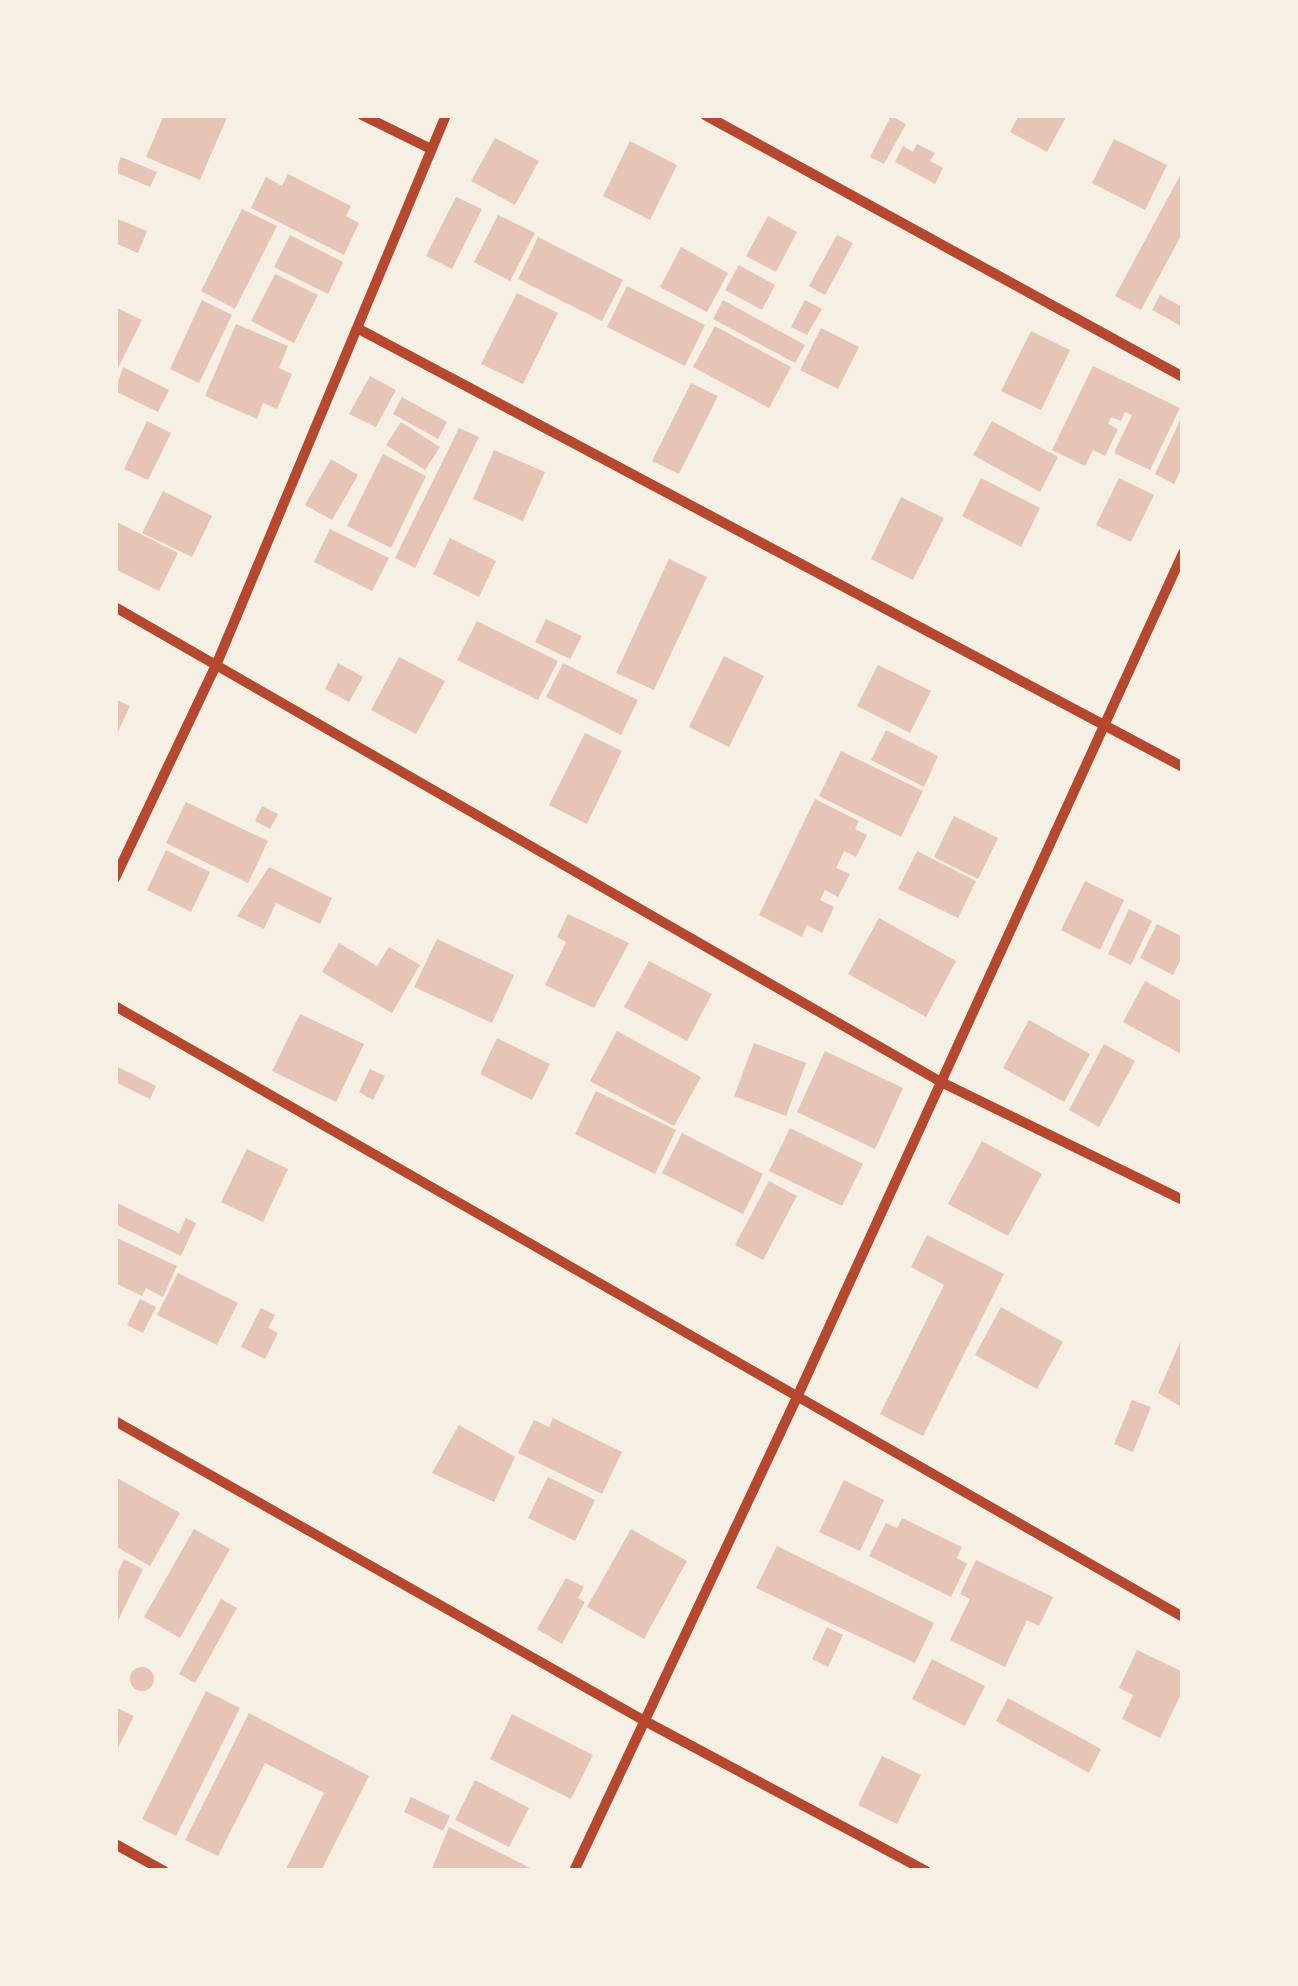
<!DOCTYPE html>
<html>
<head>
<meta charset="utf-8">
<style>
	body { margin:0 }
	#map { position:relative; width:1298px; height:1986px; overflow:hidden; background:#f6efe4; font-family:"Space Grotesk",sans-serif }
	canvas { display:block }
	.frame { position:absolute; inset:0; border:118px solid #f6efe4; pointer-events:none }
</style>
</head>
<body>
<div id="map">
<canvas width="1298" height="1986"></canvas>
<div class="frame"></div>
</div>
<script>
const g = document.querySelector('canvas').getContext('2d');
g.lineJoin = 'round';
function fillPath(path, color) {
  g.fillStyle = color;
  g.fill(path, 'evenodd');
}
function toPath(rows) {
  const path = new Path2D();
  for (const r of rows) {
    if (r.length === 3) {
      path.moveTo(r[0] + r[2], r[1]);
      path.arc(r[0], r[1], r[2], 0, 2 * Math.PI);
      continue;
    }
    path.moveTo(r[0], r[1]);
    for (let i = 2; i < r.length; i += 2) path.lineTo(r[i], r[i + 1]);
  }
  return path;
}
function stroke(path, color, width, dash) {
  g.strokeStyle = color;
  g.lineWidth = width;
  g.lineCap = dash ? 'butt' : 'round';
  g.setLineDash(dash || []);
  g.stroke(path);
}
const building = toPath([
	[164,115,228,115,200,180,146,157],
	[1019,115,1067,115,1047,152,1010,132],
	[891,116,906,124,884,164,870,157],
	[495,138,539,161,515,205,471,181],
	[1114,139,1167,165,1145,210,1092,183],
	[630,141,677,165,650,220,603,196],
	[917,144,935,153,930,161,943,168,935,184,895,162,903,146,913,152],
	[121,157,157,172,150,187,115,172],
	[1183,170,1183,232,1141,310,1115,296],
	[288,174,351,206,346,216,359,223,344,255,251,208,266,177,282,186],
	[456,197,482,209,452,269,426,256],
	[242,209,277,226,235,309,201,291],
	[498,215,535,233,510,281,474,262],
	[768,216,797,232,776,272,746,256],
	[115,218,147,231,138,253,115,243],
	[290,235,343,262,328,294,274,267],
	[837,235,853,243,825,295,809,286],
	[538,237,623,280,602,321,518,279],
	[681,247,728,273,707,312,660,287],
	[739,265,775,285,762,310,725,290],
	[275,274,318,295,294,343,251,321],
	[627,286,705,325,685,366,607,327],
	[517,293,558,313,523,384,481,364],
	[1160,295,1183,307,1183,327,1152,310],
	[202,300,232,315,199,383,170,369],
	[723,300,805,345,795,363,713,319],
	[805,300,822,309,807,335,791,327],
	[115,307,142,320,118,368,115,366],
	[236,324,288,346,279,368,292,374,277,409,263,403,257,419,205,396],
	[715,326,791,367,769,408,693,367],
	[821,328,859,347,838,389,800,370],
	[1031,331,1070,350,1041,410,1001,391],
	[1093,366,1180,408,1150,470,1114,453,1132,415,1125,412,1121,421,1111,417,1108,424,1118,429,1105,456,1093,450,1085,466,1052,450],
	[123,367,169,390,158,412,115,391],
	[370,376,396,390,376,427,349,414],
	[691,383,718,396,679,474,652,461],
	[402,397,447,422,438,439,393,414],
	[1183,414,1183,466,1174,484,1155,474],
	[147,421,171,433,148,480,124,469],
	[992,421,1058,457,1040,492,973,455],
	[401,422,440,447,425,470,386,445],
	[459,428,479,437,415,568,395,558],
	[494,450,545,472,523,521,473,499],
	[383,454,426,476,391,548,347,526],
	[331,459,358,475,332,520,305,505],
	[981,478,1040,508,1021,547,962,516],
	[1119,478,1154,495,1131,542,1096,525],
	[163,491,212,516,192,557,142,533],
	[901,497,944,518,913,580,871,559],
	[115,521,178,553,159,591,115,569],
	[330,529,389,558,372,591,314,562],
	[450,538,496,561,479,597,433,574],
	[669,559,707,577,654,690,616,673],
	[546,619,582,636,570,659,535,642],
	[477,621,558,661,538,700,457,660],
	[724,656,764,676,729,747,689,727],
	[399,657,445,681,416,734,371,710],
	[338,663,363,677,349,702,325,689],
	[563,663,638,700,621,735,546,697],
	[878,665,931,691,910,733,857,706],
	[115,699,130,706,115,738],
	[886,730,938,756,924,787,871,760],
	[585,733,622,751,587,824,549,805],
	[841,751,923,791,901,837,819,796],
	[815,799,859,821,855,829,867,835,856,857,844,851,836,868,850,874,838,897,825,890,820,900,834,907,822,933,807,925,802,937,759,915],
	[186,802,268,841,248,883,166,843],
	[262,806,278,814,270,829,255,821],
	[954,816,998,838,978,879,934,857],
	[166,850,210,872,191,912,147,890],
	[917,851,976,881,958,918,898,889],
	[269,867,332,898,320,924,276,903,264,929,237,916],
	[1085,881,1124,900,1100,950,1061,930],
	[1129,909,1152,921,1131,965,1108,954],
	[568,914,629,943,594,1008,545,985,566,942,557,937],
	[879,918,956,961,926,1017,848,974],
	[1157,924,1183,937,1183,955,1173,975,1140,958],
	[437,939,514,975,492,1023,414,987],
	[339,943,377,966,389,947,420,965,392,1013,322,972],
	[649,961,712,994,687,1041,624,1007],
	[1145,981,1183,1002,1183,1055,1123,1022],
	[300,1014,364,1044,336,1102,272,1071],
	[1029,1020,1090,1054,1064,1102,1003,1068],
	[617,1031,701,1077,674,1126,590,1081],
	[497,1038,550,1064,532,1100,480,1074],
	[754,1043,806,1063,786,1116,734,1096],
	[1104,1044,1135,1061,1099,1127,1069,1110],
	[825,1051,903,1088,875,1149,797,1112],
	[118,1067,156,1086,150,1099,115,1082],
	[370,1069,385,1076,373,1100,359,1092],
	[596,1091,676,1130,655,1174,575,1134],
	[790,1128,863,1164,842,1206,769,1171],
	[682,1133,763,1174,743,1214,662,1173],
	[982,1141,1042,1174,1008,1236,948,1204],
	[247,1149,288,1169,263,1222,221,1202],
	[769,1181,797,1196,763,1260,735,1245],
	[115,1202,179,1233,186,1218,196,1223,181,1256,115,1224],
	[927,1235,1004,1274,923,1436,880,1414,944,1285,911,1267],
	[115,1237,177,1266,163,1297,146,1288,142,1296,115,1283],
	[178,1273,238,1303,217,1345,157,1315],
	[140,1299,156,1307,143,1333,127,1325],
	[1001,1307,1063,1342,1037,1389,975,1355],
	[261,1308,275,1315,268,1328,278,1333,265,1359,241,1347],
	[1180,1342,1183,1343,1183,1408,1158,1393],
	[1132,1400,1151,1407,1133,1452,1114,1444],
	[553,1418,622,1452,602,1494,518,1453,534,1420,549,1427],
	[459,1425,515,1457,494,1502,432,1473],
	[115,1477,180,1513,150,1566,115,1546],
	[548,1477,595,1500,575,1541,528,1518],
	[844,1480,884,1500,860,1551,819,1532],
	[902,1518,962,1547,957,1558,967,1564,951,1597,869,1556,886,1523,897,1528],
	[194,1529,230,1549,180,1638,144,1617],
	[631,1529,687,1561,644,1639,587,1607],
	[777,1546,934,1623,915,1663,756,1588],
	[124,1559,143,1569,115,1627,115,1578],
	[976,1560,1053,1597,1039,1626,1027,1620,1005,1667,950,1640,970,1599,960,1594],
	[566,1578,584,1587,578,1598,585,1602,562,1644,537,1629],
	[221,1599,237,1608,195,1683,179,1674],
	[827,1627,843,1635,828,1667,812,1659],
	[1137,1650,1183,1672,1183,1690,1160,1738,1122,1719,1133,1695,1119,1688],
	[932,1659,985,1686,965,1726,912,1699],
	[142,1679,12],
	[206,1691,240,1708,176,1836,142,1819],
	[1008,1698,1101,1749,1089,1773,996,1721],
	[115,1707,134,1716,115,1754],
	[249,1713,369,1776,321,1871,285,1871,324,1793,265,1763,218,1856,185,1840],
	[512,1714,593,1755,571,1799,490,1759],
	[882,1756,921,1775,897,1824,858,1805],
	[475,1780,529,1808,509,1847,455,1820],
	[411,1797,450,1816,443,1831,404,1812],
	[449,1827,536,1871,431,1871]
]);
const minor = toPath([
	[362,115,431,149],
	[705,115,1183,377],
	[357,328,1183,767],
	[115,607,941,1082,1183,1200],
	[115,878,217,663,446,115],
	[115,1006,1183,1617],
	[115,1421,643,1720,926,1871],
	[115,1844,164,1871],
	[574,1871,798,1395,1183,553]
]);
fillPath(building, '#e6c5b7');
stroke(minor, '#b5482f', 10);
</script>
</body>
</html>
